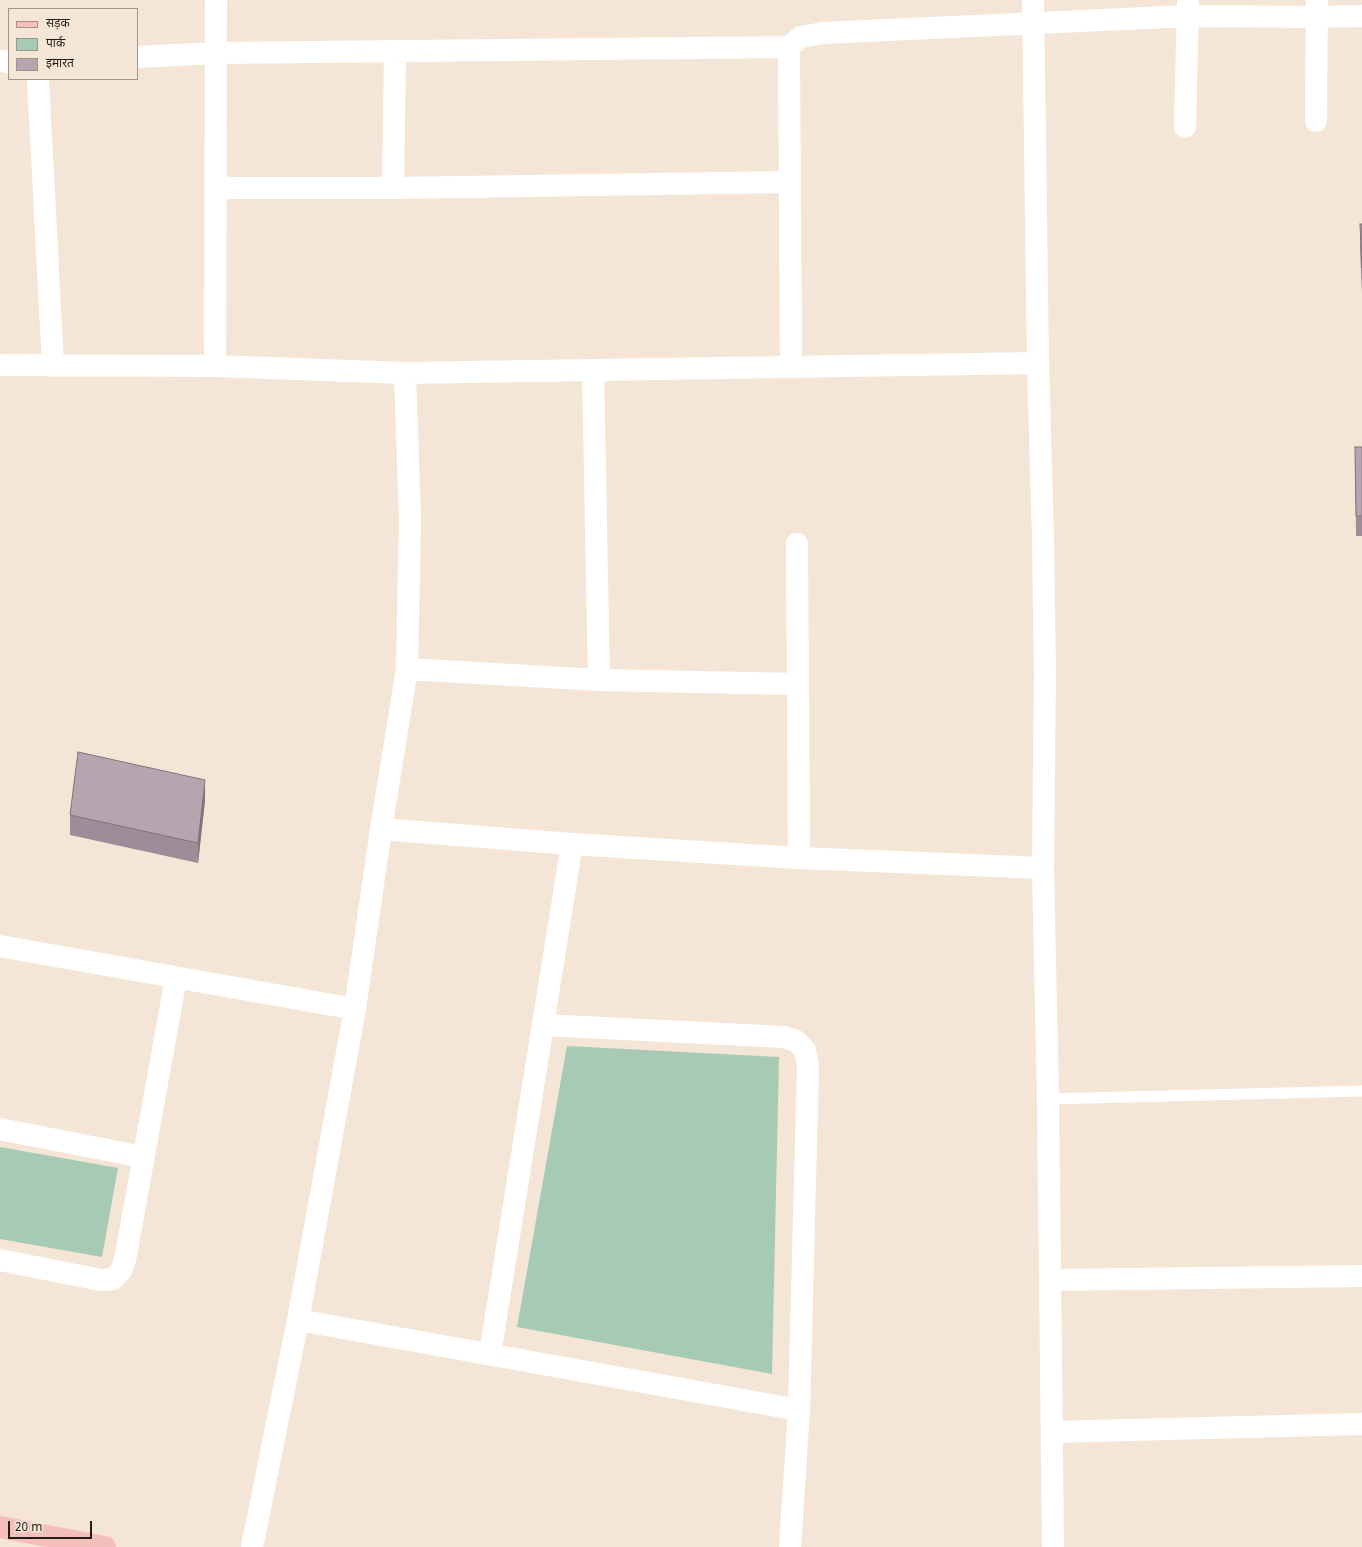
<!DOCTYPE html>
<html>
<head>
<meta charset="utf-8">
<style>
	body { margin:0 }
	#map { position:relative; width:1362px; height:1547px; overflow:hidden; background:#f5e5d6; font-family:Georgia,"Noto Sans Devanagari",serif }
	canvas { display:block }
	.legend { position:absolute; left:8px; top:8px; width:130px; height:72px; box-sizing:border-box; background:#f5e5d6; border:1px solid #a1958a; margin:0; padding:5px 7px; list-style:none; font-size:12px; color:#231d18 }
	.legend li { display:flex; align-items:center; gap:8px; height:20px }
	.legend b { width:20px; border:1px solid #a1958a }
	.scale { position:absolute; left:8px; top:1521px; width:84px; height:18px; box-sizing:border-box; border:2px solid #231d18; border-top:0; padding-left:5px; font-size:12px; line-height:14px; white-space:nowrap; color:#231d18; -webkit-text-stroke:3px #f5e5d6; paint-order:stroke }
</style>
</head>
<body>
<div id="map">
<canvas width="1362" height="1547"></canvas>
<ul class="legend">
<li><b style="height:5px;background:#f5bfbc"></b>सड़क</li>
<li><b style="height:11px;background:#a7cab4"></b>पार्क</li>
<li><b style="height:11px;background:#b8a4ae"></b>इमारत</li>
</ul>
<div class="scale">20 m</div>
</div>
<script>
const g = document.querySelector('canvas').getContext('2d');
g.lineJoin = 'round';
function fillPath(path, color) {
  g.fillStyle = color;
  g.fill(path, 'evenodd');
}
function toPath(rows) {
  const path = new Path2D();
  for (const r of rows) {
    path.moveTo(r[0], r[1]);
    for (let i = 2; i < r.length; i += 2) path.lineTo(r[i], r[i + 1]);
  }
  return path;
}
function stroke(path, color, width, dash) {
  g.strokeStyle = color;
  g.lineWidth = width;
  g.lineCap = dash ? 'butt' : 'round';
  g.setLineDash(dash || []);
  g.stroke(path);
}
const green = toPath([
	[567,1046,779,1057,772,1374,517,1327],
	[0,1147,118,1168,102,1257,0,1239]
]);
const service = toPath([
	[1048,1099,1362,1091]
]);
const minor = toPath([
	[1033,0,1038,363,1043,539,1045,673,1043,868,1048,1099,1053,1547],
	[789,47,801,37,823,33,1188,16,1317,17,1362,16],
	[137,57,216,53,789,47,791,367],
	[0,61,9,62],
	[38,79,53,366],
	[1316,121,1317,0],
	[1185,127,1188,0],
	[215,188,393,188,789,182],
	[393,188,395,51],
	[0,365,215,366,405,373,1038,363],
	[215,366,216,0],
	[593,370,599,680],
	[797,544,799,858],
	[407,669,599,680,798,684],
	[381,829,572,844,799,858,1043,868],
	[0,946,355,1009],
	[543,1025,784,1037,796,1041,805,1050,808,1066,799,1410],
	[0,1129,143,1157],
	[0,1260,101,1280,113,1279,121,1271,125,1260,176,978],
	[1050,1280,1362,1276],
	[298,1320,799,1410,790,1547],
	[490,1354,572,844],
	[1052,1432,1362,1424],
	[252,1547,298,1320,355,1009,381,829,407,669,410,520,405,373]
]);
const primary = toPath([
	[0,1527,105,1547]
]);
const wall = toPath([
	[1360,224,1362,224,1362,294,1360,250],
	[1355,447,1362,447,1362,536,1356,536],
	[205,800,198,863,70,835,70,815]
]);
const shadedWall = toPath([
	[205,780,205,800,198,863,198,843]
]);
const building = toPath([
	[1360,224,1362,224,1362,268,1360,224],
	[1355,447,1362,447,1362,516,1356,516,1355,447],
	[78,752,205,780,198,843,70,815,78,752]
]);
fillPath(green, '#a7cab4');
stroke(service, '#fff', 11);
stroke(minor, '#fff', 22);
stroke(primary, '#f5bfbc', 22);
fillPath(wall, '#9e8d96');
fillPath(shadedWall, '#81737a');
fillPath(building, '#b8a4ae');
stroke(building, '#81737a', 1);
</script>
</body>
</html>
